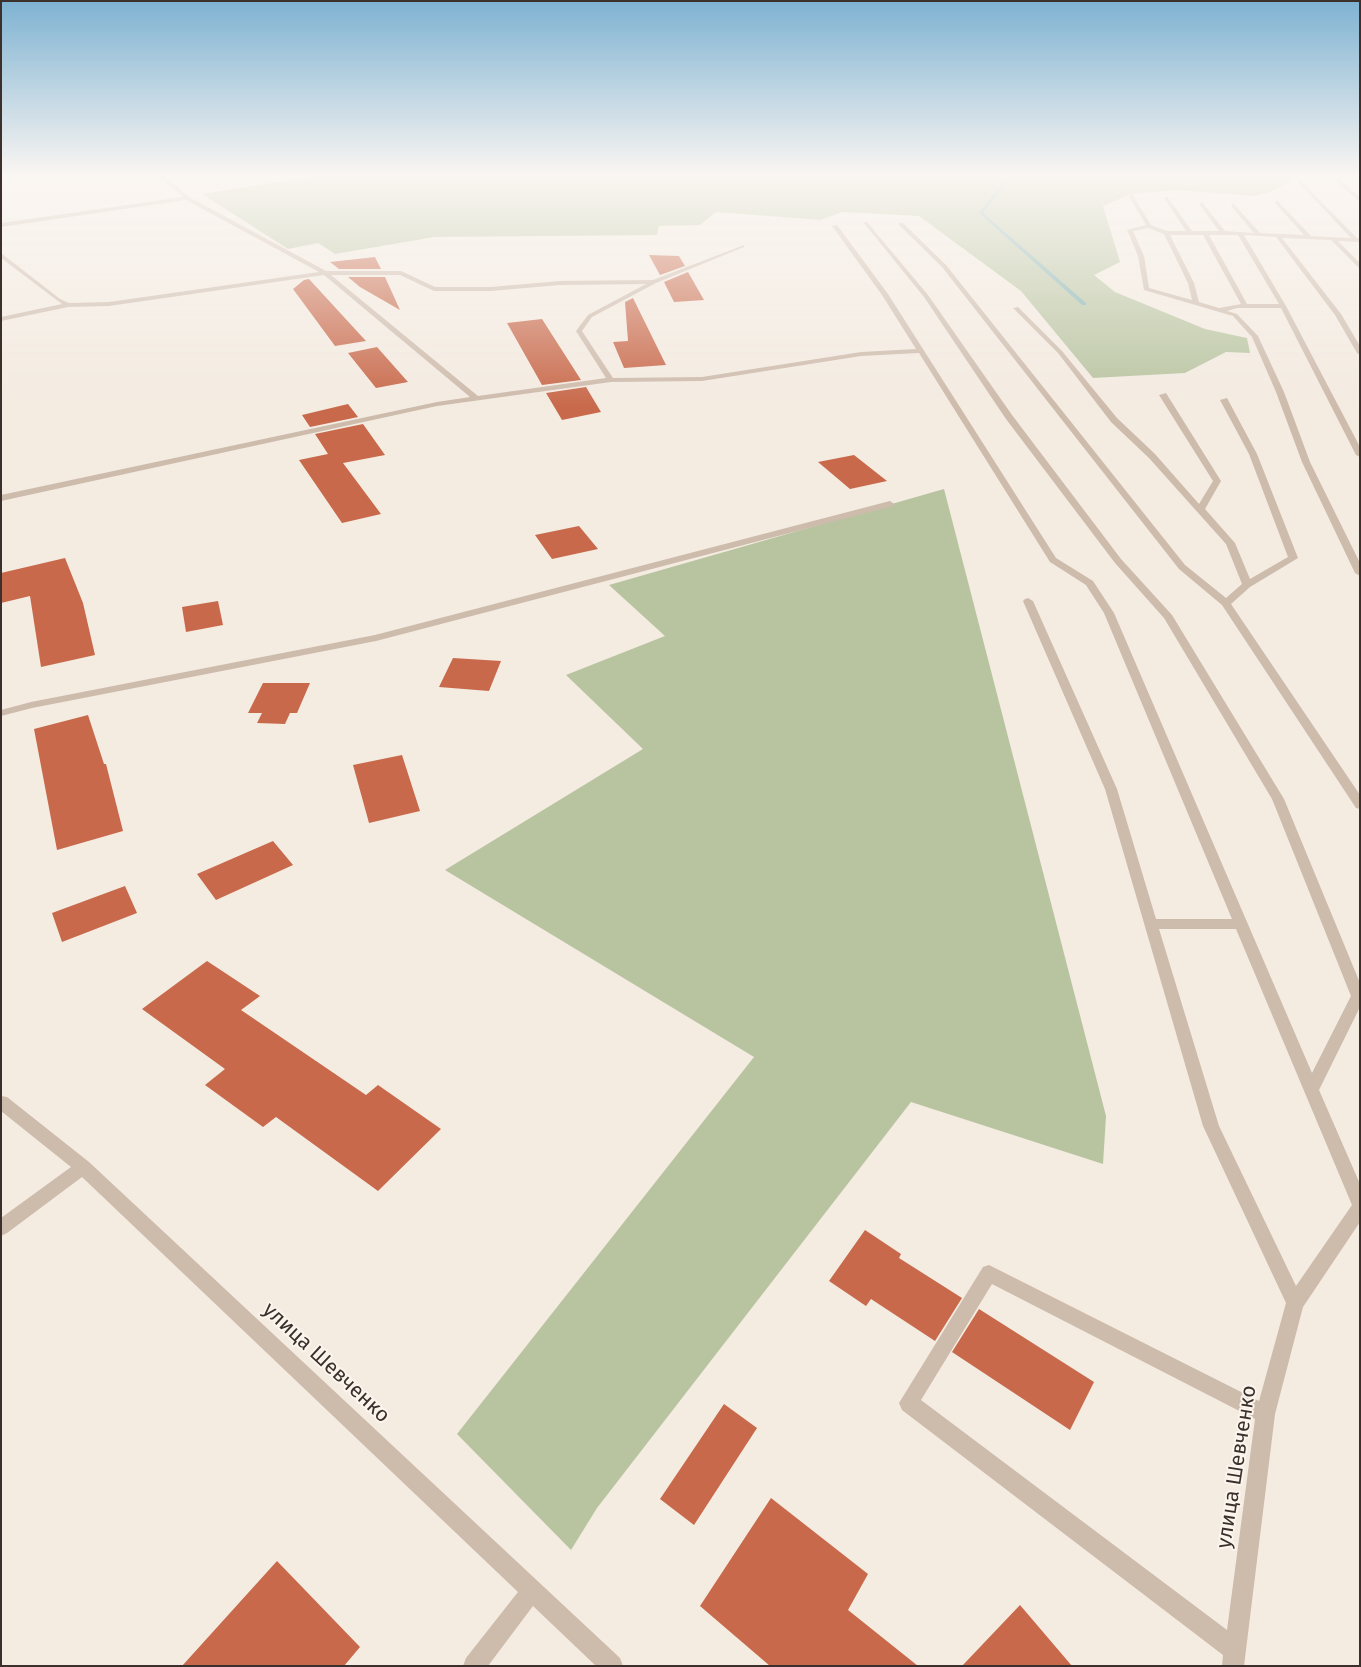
<!DOCTYPE html>
<html>
<head>
<meta charset="utf-8">
<style>
	body { margin:0 }
	#map { position:relative; width:1361px; height:1667px; overflow:hidden; background:#f4ebe1; font-family:"Fira Sans",sans-serif }
	canvas { display:block }
	.frame { position:absolute; inset:0; border:2px solid #3b302b; pointer-events:none }
</style>
</head>
<body>
<div id="map">
<canvas width="1361" height="1667"></canvas>
<div class="frame"></div>
</div>
<script>
const g = document.querySelector('canvas').getContext('2d');
g.lineJoin = 'round';
function fillPath(path, color) {
  g.fillStyle = color;
  g.fill(path, 'evenodd');
}
function toPath(rows) {
  const path = new Path2D();
  for (const r of rows) {
    path.moveTo(r[0], r[1]);
    for (let i = 2; i < r.length; i += 2) path.lineTo(r[i], r[i + 1]);
  }
  return path;
}
function label(font, color, halo, rows, align = 'center') {
  g.font = font + ' "Fira Sans",sans-serif';
  g.lineWidth = 4;
  g.setLineDash([]);
  g.textBaseline = 'middle';
  g.strokeStyle = halo;
  g.fillStyle = color;
  for (const [text, x, y, turn = 0] of rows) {
    g.save();
    g.translate(x, y);
    g.rotate((+turn || 0) * Math.PI / 180);
    g.textAlign = isNaN(turn) ? turn : align;
    if (halo) g.strokeText(text, 0, 0);
    g.fillText(text, 0, 0);
    g.restore();
  }
}
const green = toPath([
	[310,173,1306,173,1270,192,1254,196,1176,190,1131,194,1103,206,1120,262,1094,275,1115,292,1205,329,1247,338,1250,353,1226,352,1185,373,1093,378,1021,291,919,216,843,212,820,220,716,212,700,225,659,226,657,235,434,237,335,254,318,243,288,249,202,194,316,176],
	[944,489,1106,1116,1103,1164,911,1102,597,1508,571,1550,457,1434,754,1057,445,870,643,749,566,675,665,636,609,585]
]);
const stream = toPath([
	[1011,173,1015,173,983,213,1086,303,1086,305,1082,305,979,213,1011,173]
]);
const building = toPath([
	[649,255,679,256,685,266,660,275],
	[375,257,381,269,339,269,330,262],
	[688,272,704,300,674,302,664,282],
	[348,277,385,277,400,310,360,287],
	[309,279,366,341,335,346,293,289,304,280],
	[633,298,666,365,624,368,613,342,628,341,625,302],
	[542,319,581,380,542,385,507,323],
	[377,347,408,382,376,388,348,353],
	[586,387,601,412,562,420,546,393],
	[348,404,358,417,310,427,302,415],
	[363,424,385,455,343,463,381,514,342,523,299,460,328,454,315,434],
	[854,455,887,481,850,489,818,462],
	[579,526,598,549,552,559,535,535],
	[65,558,83,603,95,655,41,667,30,596,1,603,1,573],
	[218,601,223,625,186,632,182,607],
	[453,658,501,661,489,691,439,687],
	[263,683,310,683,297,713,290,713,285,724,257,723,262,713,248,713],
	[88,715,104,764,106,764,123,831,57,850,34,729],
	[402,755,420,811,369,823,353,765],
	[273,841,293,865,216,900,197,874],
	[125,886,137,913,62,942,52,913],
	[207,961,260,996,241,1010,366,1095,378,1085,441,1129,378,1191,276,1117,263,1127,205,1085,225,1069,142,1009],
	[865,1230,901,1254,899,1258,962,1298,935,1341,871,1299,866,1306,829,1281],
	[979,1309,1094,1382,1070,1430,952,1352],
	[724,1404,757,1428,694,1525,660,1499],
	[771,1498,868,1574,848,1610,918,1666,770,1666,700,1606],
	[277,1561,360,1647,344,1666,182,1666],
	[1020,1605,1072,1666,962,1666]
]);
const minor = toPath([
	[154,173,160,173,191,198,326,271,401,271,435,287,491,287,560,281,653,280,744,245,744,247,656,283,592,317,582,331,613,378,702,377,861,352,916,349,882,295,832,226,837,225,888,294,1056,558,1093,581,1114,613,1312,1073,1351,996,1272,799,1164,618,1115,563,1006,419,924,297,863,222,867,222,928,295,1012,415,1121,559,1172,615,1284,799,1360,983,1360,1007,1319,1090,1360,1184,1360,1222,1303,1307,1275,1414,1244,1666,1222,1666,1223,1655,902,1410,899,1403,983,1267,989,1265,1259,1401,1286,1303,1203,1126,1105,789,1023,601,1025,599,1028,598,1033,601,1117,789,1156,919,1232,919,1104,613,1086,585,1050,562,919,353,861,356,702,381,611,382,437,406,1,501,1,495,437,402,470,397,324,275,109,306,68,307,1,321,1,317,62,304,1,258,1,253,60,299,69,303,109,302,319,272,186,200,1,227,1,223,183,197,154,173],
	[331,275,400,275,434,291,491,291,560,285,646,284,588,315,576,331,606,378,478,396,331,275],
	[1159,929,1236,929,1352,1205,1296,1286,1219,1126,1159,929],
	[992,1284,1255,1419,1227,1630,921,1400,992,1284],
	[1298,178,1357,238,1360,238,1360,242,1338,241,1360,263,1360,269,1331,240,1282,238,1341,314,1360,346,1360,355,1357,353,1335,315,1276,237,1244,235,1286,306,1360,447,1360,457,1356,455,1281,308,1237,308,1227,311,1237,314,1258,336,1284,392,1310,462,1360,563,1360,576,1355,573,1302,462,1276,392,1252,337,1233,316,1144,290,1138,256,1127,230,1146,225,1129,196,1132,194,1151,225,1167,231,1186,231,1164,198,1167,196,1192,231,1219,231,1199,204,1202,202,1225,231,1254,233,1231,206,1233,203,1260,233,1304,235,1275,203,1277,200,1311,236,1351,238,1296,180,1298,178],
	[1148,228,1164,234,1188,283,1192,300,1149,288,1144,256,1133,231,1148,228],
	[1170,235,1203,235,1241,304,1219,308,1199,302,1194,283,1170,235],
	[1209,235,1238,235,1279,304,1247,304,1209,235],
	[1334,178,1338,178,1360,197,1360,202,1334,180,1334,178],
	[899,223,903,223,946,265,1185,565,1226,598,1242,584,1226,544,1149,458,1111,422,1058,353,1013,308,1018,307,1062,351,1117,418,1155,454,1199,504,1213,481,1159,395,1166,393,1221,481,1205,509,1235,543,1250,579,1288,557,1249,454,1220,400,1227,398,1257,454,1298,558,1250,587,1231,604,1360,795,1360,809,1356,808,1222,605,1179,569,942,267,899,225,899,223],
	[890,501,894,504,893,506,376,641,32,708,1,716,1,710,31,702,375,635,890,501],
	[1,1096,7,1097,89,1162,620,1658,623,1666,596,1666,533,1606,488,1666,463,1666,466,1658,518,1592,82,1177,7,1233,1,1236,1,1218,71,1167,1,1111,1,1096]
]);
const nearStreetnames = [
	["улица Шевченко",326,1363,43],
	["улица Шевченко",1237,1467,-81]
];
fillPath(green, '#b8c4a0');
fillPath(stream, '#7fb0b2');
fillPath(building, '#c8694b');
fillPath(minor, '#cdbbac');
const sky = g.createLinearGradient(0, 0, 0, 407);
sky.addColorStop(0, '#7eb2d2');
sky.addColorStop(0.43, '#faf6f2');
sky.addColorStop(1, '#faf6f200');
g.fillStyle = sky;
g.fillRect(0, 0, 1361, 407);
label('21px', '#3b302b', '#fbf5ee', nearStreetnames);
</script>
</body>
</html>
